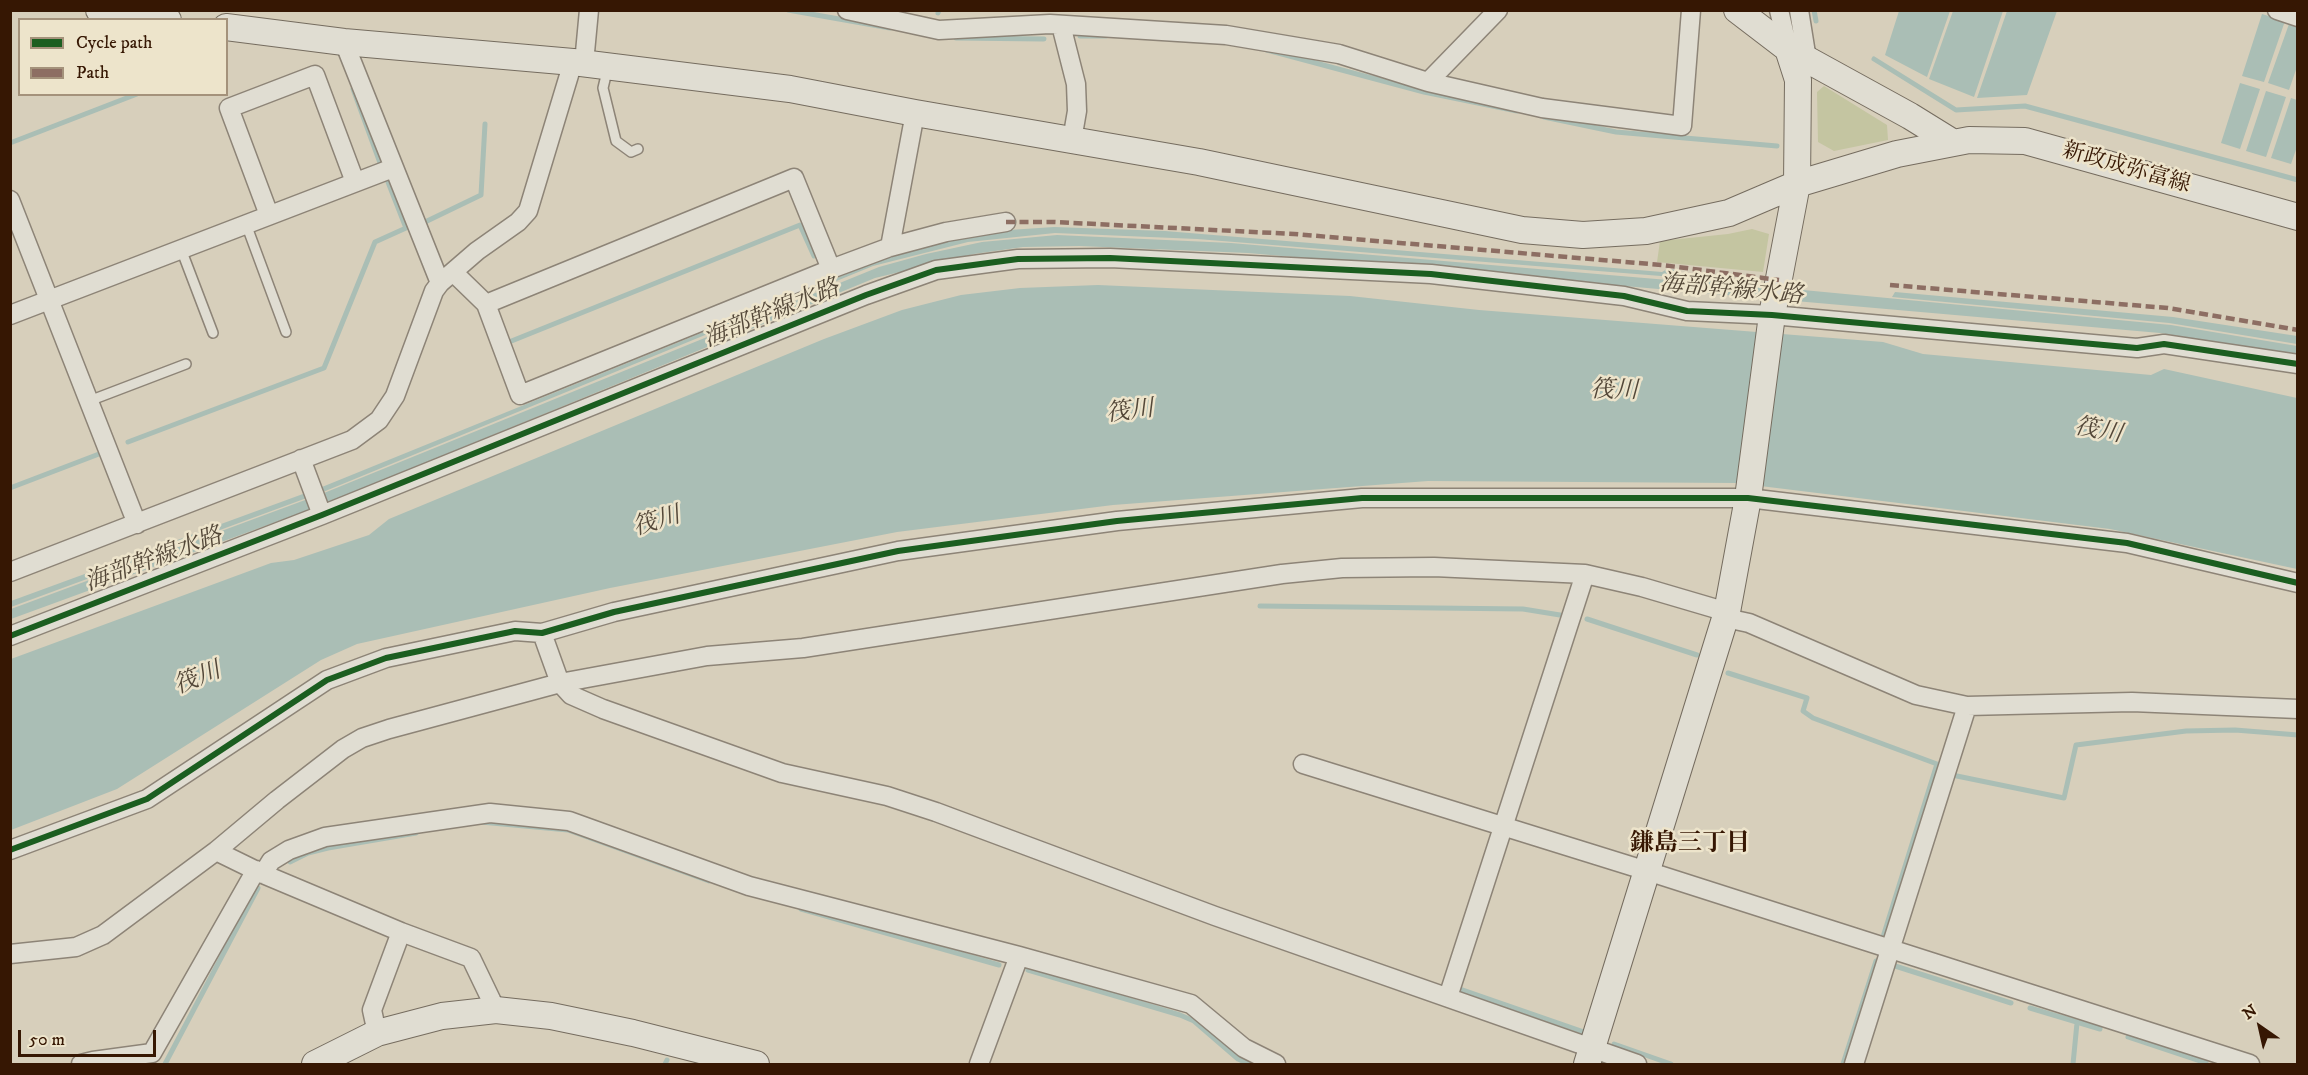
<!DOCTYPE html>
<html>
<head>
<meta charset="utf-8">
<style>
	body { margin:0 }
	#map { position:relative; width:2308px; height:1075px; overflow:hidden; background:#d7cfbb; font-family:"IM FELL DW Pica",serif }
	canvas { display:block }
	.frame { position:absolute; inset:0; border:12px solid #361703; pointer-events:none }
	.legend { position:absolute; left:18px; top:18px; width:210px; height:78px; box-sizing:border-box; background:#ede4cb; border:2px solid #a4927b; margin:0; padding:8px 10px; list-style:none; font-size:18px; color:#361703 }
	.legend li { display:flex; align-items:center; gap:12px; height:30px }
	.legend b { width:30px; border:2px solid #a4927b }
	.north { position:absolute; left:2230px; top:997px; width:60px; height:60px; -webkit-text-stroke:4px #ede4cb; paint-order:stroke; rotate:326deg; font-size:16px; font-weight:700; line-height:24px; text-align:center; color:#361703 }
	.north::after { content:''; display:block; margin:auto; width:21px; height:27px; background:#361703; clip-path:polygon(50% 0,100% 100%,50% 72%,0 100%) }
	.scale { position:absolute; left:18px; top:1030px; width:138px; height:27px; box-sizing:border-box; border:3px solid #361703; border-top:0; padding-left:8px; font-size:18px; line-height:21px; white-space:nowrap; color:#361703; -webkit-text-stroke:4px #ede4cb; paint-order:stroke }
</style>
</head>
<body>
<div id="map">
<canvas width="2308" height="1075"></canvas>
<div class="frame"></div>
<ul class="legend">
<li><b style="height:8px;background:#1b5e20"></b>Cycle path</li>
<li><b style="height:8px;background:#8d6e63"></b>Path</li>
</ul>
<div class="north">N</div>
<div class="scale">50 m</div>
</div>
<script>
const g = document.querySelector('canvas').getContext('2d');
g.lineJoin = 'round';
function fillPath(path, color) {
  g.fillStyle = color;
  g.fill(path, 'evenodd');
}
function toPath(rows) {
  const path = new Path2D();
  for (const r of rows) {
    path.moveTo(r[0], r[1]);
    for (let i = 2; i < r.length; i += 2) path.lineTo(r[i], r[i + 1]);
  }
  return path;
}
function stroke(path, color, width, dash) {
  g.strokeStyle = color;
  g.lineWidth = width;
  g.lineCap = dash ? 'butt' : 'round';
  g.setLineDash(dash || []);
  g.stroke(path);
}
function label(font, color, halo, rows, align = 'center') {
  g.font = font + ' "IM FELL DW Pica","Noto Serif JP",serif';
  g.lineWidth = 5;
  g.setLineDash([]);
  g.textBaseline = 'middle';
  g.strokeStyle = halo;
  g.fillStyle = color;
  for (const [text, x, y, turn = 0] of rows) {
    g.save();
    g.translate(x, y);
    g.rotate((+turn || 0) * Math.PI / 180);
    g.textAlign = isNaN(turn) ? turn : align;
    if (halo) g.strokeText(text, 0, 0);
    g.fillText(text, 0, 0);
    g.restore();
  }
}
const green = toPath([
	[1824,86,1887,125,1888,140,1834,151,1818,142,1817,92],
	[1752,229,1769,234,1763,272,1657,262,1660,241,1728,234]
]);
const water = toPath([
	[1899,11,1950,11,1927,77,1885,55],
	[1953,11,2003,11,1974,97,1929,79],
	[2007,11,2057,11,2027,95,1977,98],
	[2262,14,2285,21,2264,82,2242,76],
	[2289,24,2297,26,2298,64,2289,90,2268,83],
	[2240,83,2260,89,2240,149,2221,143],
	[2266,91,2286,97,2266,157,2246,151],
	[2291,98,2297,100,2298,144,2291,164,2271,158],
	[1054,227,1165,231,1662,272,1667,269,1678,270,1676,277,1661,276,1197,239,1055,233,968,242,873,266,323,492,11,607,11,601,322,487,886,258,927,245,968,236,1009,230],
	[1057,235,1231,243,1668,280,1677,278,2171,325,2297,346,2297,355,2160,333,1248,253,1079,246,1023,247,974,254,875,278,325,504,11,619,11,609,324,493,879,267,926,254,982,242],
	[1098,285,1350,296,1479,310,1883,342,1923,354,2151,375,2164,369,2297,398,2297,569,2110,529,1736,483,1428,481,1113,505,897,532,610,588,357,644,321,660,117,789,11,830,11,659,271,563,294,560,369,535,389,519,824,339,902,310,961,295,1020,288],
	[1895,292,2173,317,2297,336,2297,344,2169,323,1892,297]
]);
const stream = toPath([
	[788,10,890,28],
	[1814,10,1816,21],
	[938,13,939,10],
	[1080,36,1106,36],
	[956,38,1044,39],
	[1267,50,1424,92,1517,111],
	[1874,59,1956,110,2025,106,2298,180],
	[353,89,380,163],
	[1544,117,1616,132,1777,146],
	[10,143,137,94],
	[425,222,481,195,485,124],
	[509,342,800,225,814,256],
	[128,442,324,368,375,242,406,228,388,182],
	[10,488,99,454],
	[1260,606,1523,609,1560,615],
	[1587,619,1697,655],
	[1728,673,1807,698,1803,711,1813,718,1937,764,1883,937],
	[1952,775,2064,798,2076,745,2186,731,2235,730,2298,735],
	[481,822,568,830,709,881],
	[290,862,308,853,328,848,416,833],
	[801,909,999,965],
	[1892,965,2011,1003],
	[1028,970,1180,1015,1194,1021,1238,1059,1249,1064],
	[1457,988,1584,1032],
	[2030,1008,2100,1029],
	[2128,1037,2206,1063],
	[1614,1044,1671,1064],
	[165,1064,258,888],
	[665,1064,667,1060],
	[1843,1064,1876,961],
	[2073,1064,2077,1023]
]);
const lane = toPath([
	[608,67,603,88,616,141,631,152,638,149],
	[246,224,286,332],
	[181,249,213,333],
	[89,401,186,364]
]);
const street = toPath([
	[847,10,939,30,1050,24,1226,35,1339,54,1428,82,1498,10],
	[1779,10,1788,49],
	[1799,10,1807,60],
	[2277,10,2298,17],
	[1061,25,1076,84,1077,111,1072,140],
	[344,42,440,283],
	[584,63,589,10],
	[1428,82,1542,108,1682,126,1691,10],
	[10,200,137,524],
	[269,215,229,108,315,75,355,182],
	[890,247,915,113],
	[453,272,486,304,520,395,831,269,890,247,946,232,1006,222],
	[486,304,794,178,831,269],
	[10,315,393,168],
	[301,459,322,515],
	[10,572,352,440,379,420,395,396,434,291,440,283,477,251,518,222,528,211,573,62],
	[1726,618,1749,623,1916,695,1967,706,2132,702,2298,709],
	[542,633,560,683,571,695,603,709,782,773,887,796,936,812,1215,916,1637,1064],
	[10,636,322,515,866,295,936,270,1018,259,1110,258,1431,274,1624,296,1687,311,1772,315,2137,348,2164,344,2298,364],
	[1303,764,1647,871,2250,1064],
	[10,850,147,799,327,680,386,658,515,631,542,633,614,612,898,551,1117,521,1362,498,1748,498,2127,543,2298,583],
	[216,851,263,874,401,932,471,958,496,1010],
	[263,874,271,861,289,850,325,837,490,813,569,821,749,886,1019,956,1191,1004,1244,1048,1276,1064],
	[10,954,76,947,103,935,216,851,277,800,343,749,362,738,389,729,560,683,707,656,803,648,1282,574,1342,568,1434,567,1585,574,1642,587,1727,612],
	[1448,997,1585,574],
	[377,1033,372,1010,401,932],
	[81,1064,93,1061,152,1053,256,870],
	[979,1064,1019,956],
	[1854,1064,1967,706]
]);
const secondary = toPath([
	[99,10,168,20],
	[1737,10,1788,49,1910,116,1952,142],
	[226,27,344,42,573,62,790,89,915,113,1199,162,1522,230,1583,235,1646,231,1729,213,1797,184,1897,154,1969,140,2025,141,2298,217],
	[315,1064,377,1033,442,1016,496,1010,551,1016,633,1033,756,1064],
	[1587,1064,1727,612,1748,498,1772,315,1797,184,1798,80,1788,49]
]);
const quiet = toPath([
	[1006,222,1055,222,1294,234,1662,265,1779,280],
	[1890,285,2168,308,2298,330]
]);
const cycleway = toPath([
	[10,636,322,515,866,295,936,270,1018,259,1110,258,1431,274,1624,296,1687,311,1772,315,2137,348,2164,344,2298,364],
	[10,850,147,799,327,680,386,658,515,631,542,633,614,612,898,551,1117,521,1362,498,1748,498,2127,543,2298,583]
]);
const streetNames = [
	["新政成弥富線",2126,169,16]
];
const waterNames = [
	["海部幹線水路",1731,291,5],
	["海部幹線水路",772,315,-22],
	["筏川",1614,392,1],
	["筏川",1130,413,-7],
	["筏川",2098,432,10],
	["筏川",657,523,-17],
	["海部幹線水路",154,561,-20],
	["筏川",198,680,-22]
];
const neighbourhoodNames = [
	["鎌島三丁目",1690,845]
];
fillPath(green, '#c4c5a1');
fillPath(water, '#aabeb5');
stroke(stream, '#aabeb5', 5);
stroke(lane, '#8d8477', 12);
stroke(street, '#8d8477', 21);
stroke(secondary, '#756c5f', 28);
stroke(lane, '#e0ddd2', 9);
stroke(street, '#e0ddd2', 18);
stroke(secondary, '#e0ddd2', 26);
stroke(quiet, '#8d6e63', 4.5, [9, 4.5]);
stroke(cycleway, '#1b5e20', 6);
label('22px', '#361703', '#ede4cb', streetNames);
label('italic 24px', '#534738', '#ede4cb', waterNames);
label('bold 24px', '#361703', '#ede4cb', neighbourhoodNames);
</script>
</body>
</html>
